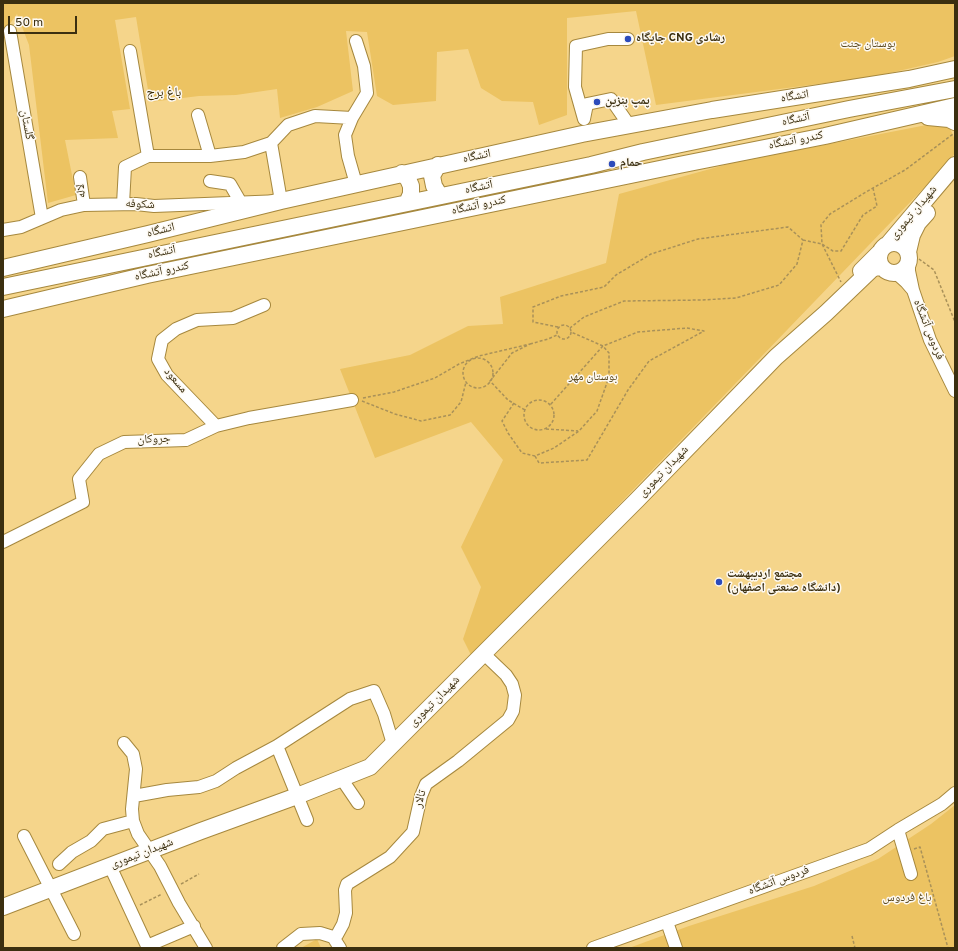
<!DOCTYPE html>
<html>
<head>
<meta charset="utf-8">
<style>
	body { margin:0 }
	#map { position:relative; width:958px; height:951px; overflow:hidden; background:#f5d58b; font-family:Overpass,sans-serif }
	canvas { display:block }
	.frame { position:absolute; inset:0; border:4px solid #3b2f10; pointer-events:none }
	.scale { position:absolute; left:8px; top:16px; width:69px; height:18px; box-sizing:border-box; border:2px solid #3b2f10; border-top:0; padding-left:5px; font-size:12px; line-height:14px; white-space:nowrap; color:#3b2f10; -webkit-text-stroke:3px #fdf9f2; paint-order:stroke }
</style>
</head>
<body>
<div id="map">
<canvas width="958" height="951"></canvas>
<div class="frame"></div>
<div class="scale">50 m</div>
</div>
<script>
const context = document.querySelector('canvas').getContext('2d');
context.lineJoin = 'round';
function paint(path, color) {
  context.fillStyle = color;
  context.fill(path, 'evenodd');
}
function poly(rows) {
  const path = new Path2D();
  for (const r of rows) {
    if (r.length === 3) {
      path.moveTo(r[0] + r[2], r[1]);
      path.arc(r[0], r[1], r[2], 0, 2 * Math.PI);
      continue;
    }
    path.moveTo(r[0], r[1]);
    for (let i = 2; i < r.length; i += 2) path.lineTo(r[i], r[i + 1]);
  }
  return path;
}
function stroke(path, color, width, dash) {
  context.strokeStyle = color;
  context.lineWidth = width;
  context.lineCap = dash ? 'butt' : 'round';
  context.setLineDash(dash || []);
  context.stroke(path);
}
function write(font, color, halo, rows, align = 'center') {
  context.font = font + ' Overpass,"Noto Naskh Arabic",sans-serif';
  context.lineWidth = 3;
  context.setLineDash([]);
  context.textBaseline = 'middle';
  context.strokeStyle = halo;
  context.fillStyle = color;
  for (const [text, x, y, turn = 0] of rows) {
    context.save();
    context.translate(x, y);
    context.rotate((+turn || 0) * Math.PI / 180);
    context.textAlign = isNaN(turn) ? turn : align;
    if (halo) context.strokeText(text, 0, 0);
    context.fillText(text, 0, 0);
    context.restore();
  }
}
const green = poly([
	[3,3,955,3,955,56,938,62,872,77,656,105,636,11,567,18,567,115,539,125,533,102,502,101,481,88,468,49,437,52,436,101,393,105,377,96,367,32,346,31,353,91,317,107,280,118,277,89,236,95,199,96,150,102,136,17,115,20,130,109,112,111,118,138,65,140,76,195,48,203,29,45,17,14,3,33],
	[947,121,955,140,955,153,946,165,472,657,463,639,481,587,461,547,503,460,471,422,375,458,340,369,410,355,468,326,503,324,500,297,606,263,619,194,732,163],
	[955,805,955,948,629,948,689,926,814,886,878,859,931,824],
	[317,939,321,948,301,948]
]);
const path = poly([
	[873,188,877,206,863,215,841,251,833,251,822,244,821,225,830,214,866,192,905,170,953,134],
	[803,240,822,244,841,282],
	[919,259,934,270,955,322],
	[564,332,7],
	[558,327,533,322,533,307,561,296,604,287,616,275,651,254,698,239,788,227,803,240,797,264,779,285,736,298,702,300,624,301,584,317,570,328],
	[530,344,548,339,557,335],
	[478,373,15],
	[363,398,394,392,435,378,459,364,479,356,530,344,512,353,490,381,508,400,525,410],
	[539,415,15],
	[362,401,395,414,421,421,450,415,461,402,466,382],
	[514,403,502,421,508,433,522,453,535,456,554,448,579,431,597,411,609,377,609,353,603,346,550,405],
	[546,429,578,431],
	[535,456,539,463,587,460,628,390,649,361,704,331,687,328,638,332,603,346,571,332],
	[914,849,920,847,948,948],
	[181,884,199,874],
	[140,905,162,894],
	[852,936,855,948]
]);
const minor = poly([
	[10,31,42,218],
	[130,51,148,156],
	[198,115,210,156],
	[584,119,575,87,576,46,608,39,628,39],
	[584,119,587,104,611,99,629,125],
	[80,177,84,205],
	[210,181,230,184,241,203],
	[356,184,348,156,345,135,352,118,367,93,364,66,356,41],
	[123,204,125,167,148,156,210,156,244,152,271,143],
	[3,230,21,227,61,210,84,205,136,204,154,206,281,201,271,143,288,125,315,116,352,118],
	[909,259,909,271,913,290,930,340,955,391],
	[896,273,906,282,912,289],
	[216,426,167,375,158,359,162,340,176,329,197,320,233,318,264,305],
	[3,542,83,502,79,479,99,454,124,442,186,440,216,426,249,418,352,400],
	[124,743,133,754,136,769,132,809,133,821,138,834,160,866,179,903,206,948],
	[277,746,307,820],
	[341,778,358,803],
	[134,796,167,790,199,787,216,781,236,768,277,746,350,699,374,691,384,714,393,744],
	[898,830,911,874],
	[24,836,74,934],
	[59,864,72,852,91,841,103,829,133,821],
	[110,866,148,948],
	[667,922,676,948],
	[333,937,337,935,343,924,346,913,345,890,347,884,390,857,413,832,421,796,426,784,458,761,508,720,513,711,515,695,512,684,506,675,483,653],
	[147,946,194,926],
	[283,948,301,934,320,933,333,937,340,948],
	[593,948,869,849,898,830,942,804,955,793]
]);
const major = poly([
	[928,117,949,119,955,122],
	[438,165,432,176,434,186,440,196],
	[402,173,408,179,411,186,411,194,407,203],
	[894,258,15],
	[889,243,955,165],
	[908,252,912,235,918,223,927,213],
	[3,268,148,234,281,201,582,134,712,110,909,79,955,69],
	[861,271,879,253],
	[3,287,591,165,643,152,849,109,955,89],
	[3,309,147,275,679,165,825,136,955,106],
	[3,907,201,831,297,796,370,767,637,500,776,357,826,313,872,269,877,267,882,268]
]);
const markers = [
	[628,39,4,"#2c4bbb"],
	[597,102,4,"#2c4bbb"],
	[612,164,4,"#2c4bbb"],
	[719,582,4,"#2c4bbb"]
];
const poiNames = [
	["جایگاه CNG رشادی",636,39],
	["پمپ بنزین",605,102],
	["حمام",620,164],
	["مجتمع اردیبهشت",727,575],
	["(دانشگاه صنعتی اصفهان)",727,589]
];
const parkNames = [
	["بوستان جنت",868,45],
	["بوستان مهر",593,378],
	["باغ فردوس",907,899]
];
const streetNames = [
	["اتشگاه",795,97,-9],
	["آتشگاه",796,120,-12],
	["گلستان",26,125,80],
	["کندرو آتشگاه",796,141,-11],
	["اتشگاه",477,157,-12],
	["آتشگاه",479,188,-12],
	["لاله",82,191,-96],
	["شکوفه",140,205,3],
	["کندرو آتشگاه",479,206,-12],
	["شهیدان تیموری",914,213,-50],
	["اتشگاه",161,231,-14],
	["آتشگاه",162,253,-12],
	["کندرو آتشگاه",162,272,-12],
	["فردوس آتشگاه",928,330,68],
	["مسعود",175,381,49],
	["جروکان",154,440,-2],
	["شهیدان تیموری",664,472,-46],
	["شهیدان تیموری",435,702,-45],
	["تالار",421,799,-75],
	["شهیدان تیموری",142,854,-21],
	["فردوس آتشگاه",779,881,-20]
];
const neighbourhoodNames = [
	["باغ برج",164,93]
];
paint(green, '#ecc362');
stroke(minor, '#a6883e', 14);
stroke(major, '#a6883e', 18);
stroke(path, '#a99159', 1.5, [3, 2]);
stroke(minor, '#fff', 12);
stroke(major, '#fff', 16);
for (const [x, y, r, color] of markers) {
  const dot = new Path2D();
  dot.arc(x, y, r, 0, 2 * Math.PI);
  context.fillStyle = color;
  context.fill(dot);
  stroke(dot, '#fdf9f2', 1.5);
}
write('bold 12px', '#3b2f10', '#fdf9f2', poiNames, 'left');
write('12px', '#5c4a1f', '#fdf9f2', parkNames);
write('12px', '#3b2f10', '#fdf9f2', streetNames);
write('13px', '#382900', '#fdf9f2', neighbourhoodNames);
</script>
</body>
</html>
